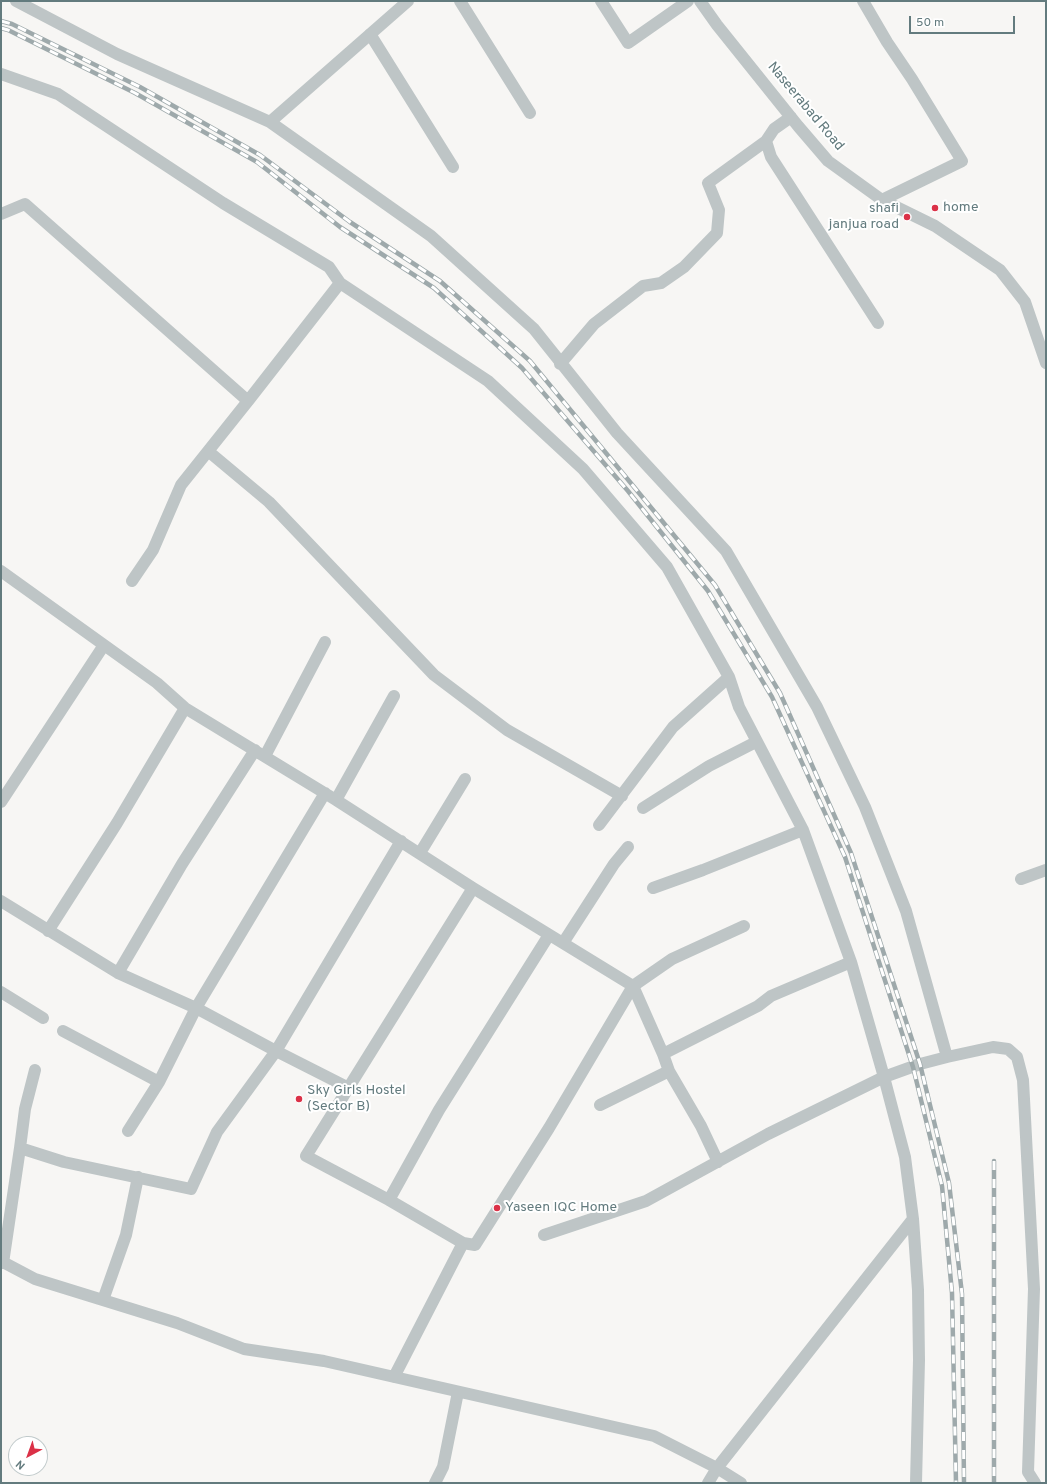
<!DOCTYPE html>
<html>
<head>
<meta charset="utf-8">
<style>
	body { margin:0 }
	#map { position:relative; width:1047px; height:1484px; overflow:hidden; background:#f7f6f4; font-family:Overpass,sans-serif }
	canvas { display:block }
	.frame { position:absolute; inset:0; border:2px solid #637b7e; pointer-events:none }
	.north { position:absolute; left:8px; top:1436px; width:40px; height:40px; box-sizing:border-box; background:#fff; border:1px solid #c1cacb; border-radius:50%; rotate:221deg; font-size:11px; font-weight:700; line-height:16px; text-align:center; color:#637b7e }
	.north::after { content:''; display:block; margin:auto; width:14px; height:18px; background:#db3147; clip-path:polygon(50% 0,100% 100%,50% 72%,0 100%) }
	.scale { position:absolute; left:909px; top:16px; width:106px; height:18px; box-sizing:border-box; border:2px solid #637b7e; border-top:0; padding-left:5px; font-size:12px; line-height:14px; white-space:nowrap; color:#637b7e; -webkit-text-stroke:3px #fff; paint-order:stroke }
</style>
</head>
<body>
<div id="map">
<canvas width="1047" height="1484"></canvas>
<div class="frame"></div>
<div class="north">N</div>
<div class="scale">50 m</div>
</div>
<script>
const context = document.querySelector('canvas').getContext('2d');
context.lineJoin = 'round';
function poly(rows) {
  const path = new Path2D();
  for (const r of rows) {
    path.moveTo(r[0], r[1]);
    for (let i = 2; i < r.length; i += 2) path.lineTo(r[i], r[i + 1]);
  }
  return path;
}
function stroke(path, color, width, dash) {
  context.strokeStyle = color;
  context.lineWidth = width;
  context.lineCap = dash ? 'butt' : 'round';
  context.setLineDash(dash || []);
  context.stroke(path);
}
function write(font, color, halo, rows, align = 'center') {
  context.font = font + ' Overpass,sans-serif';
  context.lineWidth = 4;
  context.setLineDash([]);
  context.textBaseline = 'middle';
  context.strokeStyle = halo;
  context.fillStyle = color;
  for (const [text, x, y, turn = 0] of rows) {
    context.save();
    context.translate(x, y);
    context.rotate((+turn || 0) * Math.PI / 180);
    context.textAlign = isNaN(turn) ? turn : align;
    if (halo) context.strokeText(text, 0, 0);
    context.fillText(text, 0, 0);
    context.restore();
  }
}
const street = poly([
	[16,1,117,54,270,122,431,236,534,329,617,433,726,551,817,707,865,807,906,911,947,1057],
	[460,1,530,113],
	[601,1,628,43,688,1],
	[700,1,717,25,798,126,828,161,882,200,935,226,1000,270,1025,302,1046,363],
	[863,1,887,42,912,79,962,161,882,200],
	[370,34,453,167],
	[1,74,58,94,223,203,329,267,340,283,488,381,583,469,667,567,729,677,739,707,803,830,851,962,884,1077,905,1157,913,1219,918,1290,919,1360,916,1483],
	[791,117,774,129,766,141,771,157,878,323],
	[270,122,408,1],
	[1,214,25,204,248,401,340,283],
	[560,364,594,324,643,286,661,283,684,267,717,233,719,210,708,183,766,141],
	[208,451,269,502,434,675,507,730,622,796],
	[1,571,157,683,185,708,336,800,473,888,633,986,663,1054,669,1071,701,1126,718,1162],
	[132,581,153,550,181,485,248,401],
	[265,756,325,642],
	[336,800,394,696],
	[1,802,104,645],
	[643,808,709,766,756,742],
	[599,825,673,727,729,677],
	[420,853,465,779],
	[1021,879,1046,870],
	[653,888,703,870,803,830],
	[1,901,118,973,196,1008,276,1051,349,1088],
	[48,931,117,823,185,708],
	[563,943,614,864,628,847],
	[118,973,182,864,255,750],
	[1,992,43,1018],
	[63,1031,159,1082],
	[663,1054,758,1006,771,996,851,962],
	[600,1105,669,1071],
	[128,1131,159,1082,196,1008,325,793],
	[20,1148,25,1109,35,1070],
	[389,1200,306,1156,473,888],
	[544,1235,646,1201,768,1134,884,1077,920,1064,947,1057,993,1047,1008,1049,1017,1057,1023,1080,1034,1289,1028,1472,1035,1483],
	[463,1243,389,1200,439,1110,549,935],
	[1,1261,35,1279,177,1323,244,1349,324,1361,654,1436,717,1468,741,1483],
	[3,1263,20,1148,64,1162,191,1189,217,1132,276,1051,401,841],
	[103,1300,126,1235,138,1177],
	[394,1377,463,1243,475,1245,549,1128,633,986,672,959,744,926],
	[435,1483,443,1467,458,1392],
	[708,1483,717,1468,913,1219]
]);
const rail = poly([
	[1,21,12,24,140,87,260,155,350,222,440,281,530,361,715,585,780,693,851,853,920,1064,949,1183,962,1294,964,1483],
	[1,28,8,30,135,93,257,162,340,227,434,288,522,368,628,491,708,591,772,697,845,857,913,1067,942,1186,952,1293,956,1483],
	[994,1161,994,1483]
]);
const markers = [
	[935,208,4,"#db3147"],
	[907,217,4,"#db3147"],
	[299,1099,4,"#db3147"],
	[497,1208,4,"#db3147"]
];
const streetNames = [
	["Naseerabad Road",805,107,50]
];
const poiNames = [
	["home",943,208],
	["shafi",899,209,"right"],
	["janjua road",899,225,"right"],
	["Sky Girls Hostel",307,1091],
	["(Sector B)",307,1107],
	["Yaseen IQC Home",505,1208]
];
stroke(street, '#bec5c6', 12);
stroke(rail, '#9ea9ab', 4.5);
stroke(rail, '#fff', 3, [9]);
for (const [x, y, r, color] of markers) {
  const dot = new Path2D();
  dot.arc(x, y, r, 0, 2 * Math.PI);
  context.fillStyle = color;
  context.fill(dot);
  stroke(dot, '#fff', 1.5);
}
write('14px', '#637b7e', '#fff', streetNames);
write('14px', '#637b7e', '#fff', poiNames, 'left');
</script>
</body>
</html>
